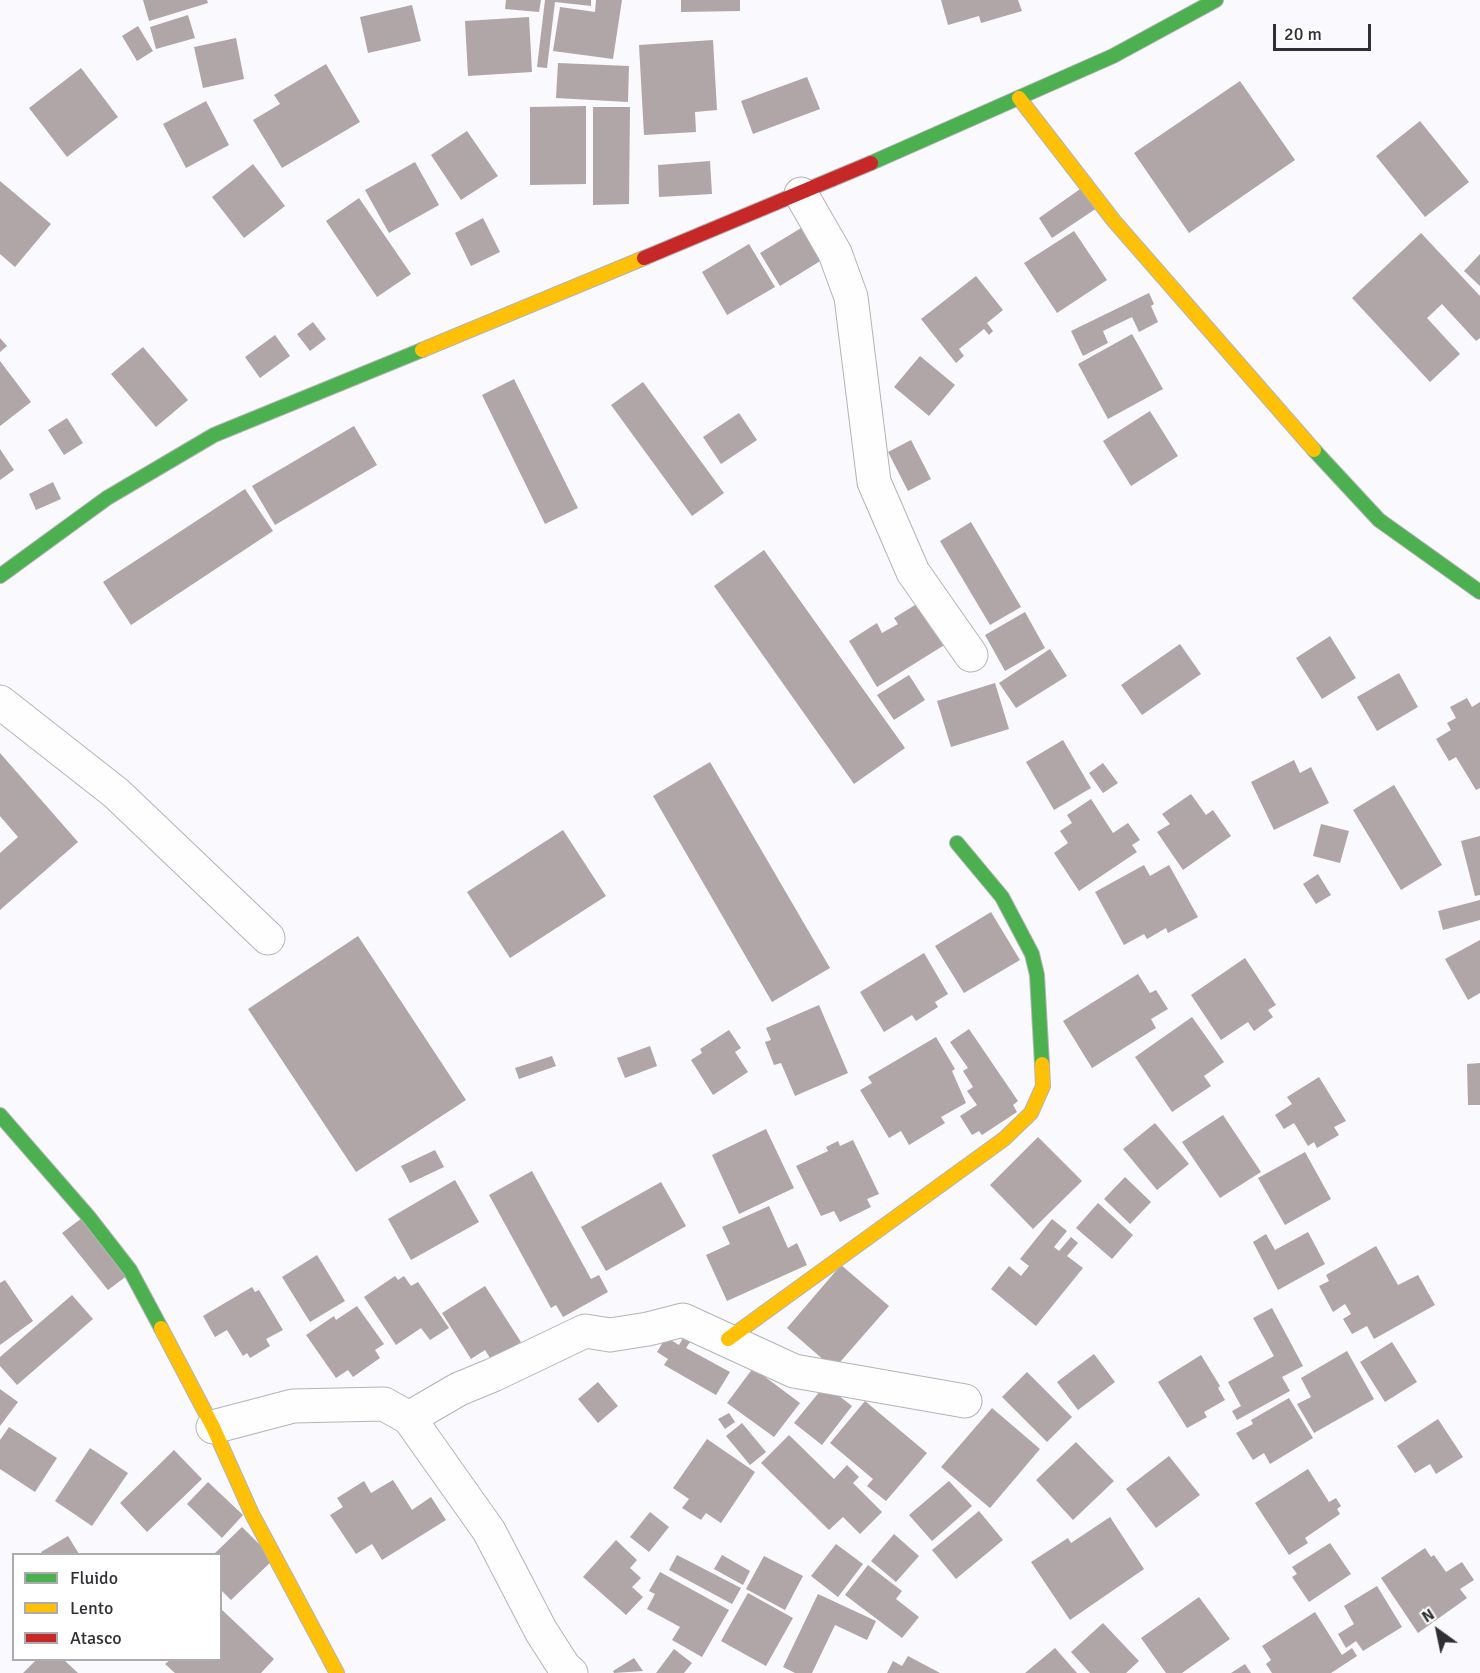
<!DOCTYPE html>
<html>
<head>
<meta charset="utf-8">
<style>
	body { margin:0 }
	#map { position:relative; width:1480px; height:1673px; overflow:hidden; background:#faf9fd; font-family:Signika,sans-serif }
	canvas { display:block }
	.legend { position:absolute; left:12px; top:1553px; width:210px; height:108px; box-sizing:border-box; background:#fff; border:2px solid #acacae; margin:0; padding:8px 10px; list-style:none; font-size:18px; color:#303034 }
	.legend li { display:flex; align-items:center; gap:12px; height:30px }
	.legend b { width:30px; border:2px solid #acacae }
	.north { position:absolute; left:1408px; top:1601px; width:60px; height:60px; -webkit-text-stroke:4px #fff; paint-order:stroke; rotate:327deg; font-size:16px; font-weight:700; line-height:24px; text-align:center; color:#303034 }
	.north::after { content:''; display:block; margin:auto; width:21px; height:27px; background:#303034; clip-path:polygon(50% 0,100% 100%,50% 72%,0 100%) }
	.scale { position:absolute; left:1273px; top:24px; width:98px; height:27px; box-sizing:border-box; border:3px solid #303034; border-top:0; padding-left:8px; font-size:18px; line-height:21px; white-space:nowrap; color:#303034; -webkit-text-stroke:4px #fff; paint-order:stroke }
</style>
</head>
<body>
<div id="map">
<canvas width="1480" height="1673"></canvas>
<ul class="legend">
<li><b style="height:8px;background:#4caf50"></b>Fluido</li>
<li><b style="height:8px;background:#ffc107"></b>Lento</li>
<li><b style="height:8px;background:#c62828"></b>Atasco</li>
</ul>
<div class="north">N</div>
<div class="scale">20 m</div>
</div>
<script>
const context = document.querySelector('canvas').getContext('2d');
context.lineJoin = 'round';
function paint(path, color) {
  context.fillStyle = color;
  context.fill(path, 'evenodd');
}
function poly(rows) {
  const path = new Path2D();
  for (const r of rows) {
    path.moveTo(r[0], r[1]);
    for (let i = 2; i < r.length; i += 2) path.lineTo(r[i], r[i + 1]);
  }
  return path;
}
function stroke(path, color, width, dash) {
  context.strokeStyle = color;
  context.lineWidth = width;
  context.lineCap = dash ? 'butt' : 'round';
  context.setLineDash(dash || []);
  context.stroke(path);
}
const building = poly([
	[143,0,207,0,208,3,149,21],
	[506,0,541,0,539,12,505,9],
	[545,0,591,0,591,6,555,2,547,68,537,67],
	[596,0,622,0,613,59,553,51,560,7,595,12],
	[681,0,740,0,740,11,681,12],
	[941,0,1018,0,1022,11,981,23,979,16,948,25],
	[412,5,421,41,368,53,360,17],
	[188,15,195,38,156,49,150,27],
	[529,17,532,72,468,76,465,21],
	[138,26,153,51,137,61,122,36],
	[236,38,244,79,203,88,194,47],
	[713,40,717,110,695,112,696,132,644,135,639,45],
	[558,63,629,66,628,102,556,98],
	[326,64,360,122,282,168,253,120,280,104,274,95],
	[81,68,118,117,67,157,29,108],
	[807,77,820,109,753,134,741,101],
	[1240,81,1295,160,1189,233,1134,153],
	[206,101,229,145,186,168,163,124],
	[586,106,586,184,530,185,530,107],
	[593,107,630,107,629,204,593,205],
	[1420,121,1469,182,1425,217,1376,156],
	[467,131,498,176,461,200,431,155],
	[710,161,712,194,659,197,658,165],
	[415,162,439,205,389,233,365,190],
	[253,164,285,206,244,238,212,197],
	[0,181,51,224,15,267,0,254],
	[1083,187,1097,208,1052,238,1039,218],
	[359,198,411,274,377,297,326,221],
	[483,218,500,252,471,266,455,233],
	[806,225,825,258,780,286,760,253],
	[1074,231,1107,280,1057,313,1024,263],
	[1421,233,1480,296,1480,338,1476,341,1442,304,1427,318,1460,354,1430,382,1352,298],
	[749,244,775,287,727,315,702,272],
	[1480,254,1480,286,1464,271],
	[976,276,1003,310,987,323,993,331,989,335,984,329,959,349,964,356,956,363,921,319],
	[1149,293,1154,304,1151,306,1158,322,1139,332,1132,317,1103,331,1108,343,1083,356,1071,331],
	[313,322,326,339,310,351,297,334],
	[1132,334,1163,389,1108,419,1078,364],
	[275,335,290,356,260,378,245,357],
	[0,338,7,346,0,352],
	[143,347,188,400,156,427,111,374],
	[920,356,955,385,929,416,894,387],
	[0,361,31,402,0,426],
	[514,379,578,508,545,524,482,395],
	[643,382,724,493,692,516,611,405],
	[1150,411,1178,456,1131,486,1103,441],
	[739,413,757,440,721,464,703,437],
	[67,418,83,443,64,455,48,430],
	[354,426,377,465,275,525,252,486],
	[911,440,931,479,908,491,888,452],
	[0,449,14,470,0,480],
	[53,482,61,499,36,510,29,494],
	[245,489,273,531,131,625,103,582],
	[971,522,1021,607,990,625,940,541],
	[764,550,905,748,854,784,714,586],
	[920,602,946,644,877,687,849,641,877,623,882,633,898,624,894,618],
	[1025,612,1045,648,1005,671,985,635],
	[1330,636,1356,678,1322,699,1296,658],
	[1180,644,1201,674,1142,715,1121,685],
	[1050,649,1067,676,1016,708,999,683],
	[1399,673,1418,707,1377,731,1357,697],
	[909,675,925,700,894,720,877,695],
	[995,683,1009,729,951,747,937,701],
	[1467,698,1472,707,1480,702,1480,788,1476,790,1456,757,1449,761,1436,739,1451,730,1447,723,1456,718,1450,707],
	[1063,740,1091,788,1054,810,1026,762],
	[0,753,78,842,0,910,0,853,18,837,0,816],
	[1294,760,1300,773,1311,767,1329,803,1274,830,1251,782],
	[710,762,830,968,772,1002,653,796],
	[1103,763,1118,783,1103,793,1089,773],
	[1394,785,1442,865,1401,890,1353,810],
	[1191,794,1206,815,1213,810,1231,836,1183,870,1157,832,1170,824,1162,814],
	[1091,799,1113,833,1128,823,1140,840,1132,845,1137,852,1079,891,1054,853,1068,843,1060,831,1072,823,1067,815],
	[1321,824,1349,831,1340,863,1313,856],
	[563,830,606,896,510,958,467,892],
	[1480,836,1480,895,1475,896,1461,841],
	[1144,865,1150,876,1169,865,1198,917,1168,933,1166,928,1147,939,1144,934,1124,945,1095,892],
	[1318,874,1331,895,1316,904,1303,884],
	[1480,900,1480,920,1443,930,1438,911],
	[991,912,1020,960,964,993,935,946],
	[358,936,466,1100,356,1172,248,1009],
	[1480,940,1480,993,1468,1000,1445,959],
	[924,953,948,994,935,1002,938,1007,916,1021,912,1015,884,1032,860,992],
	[1245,958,1276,1005,1268,1010,1273,1017,1254,1031,1248,1022,1221,1040,1191,995],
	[1138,974,1150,993,1156,990,1168,1009,1151,1019,1156,1028,1092,1068,1063,1021],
	[819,1005,848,1073,795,1096,781,1063,774,1065,765,1042,771,1040,766,1028],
	[1192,1017,1224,1062,1204,1076,1211,1086,1172,1112,1135,1057],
	[969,1029,1018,1101,1013,1105,1017,1112,982,1135,979,1131,972,1135,960,1116,977,1105,967,1091,973,1087,963,1071,968,1068,950,1042],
	[729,1030,741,1048,735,1052,748,1072,713,1095,691,1060,702,1053,700,1049],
	[936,1037,955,1069,952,1071,966,1103,941,1117,945,1123,909,1145,901,1131,889,1138,860,1090,872,1083,868,1077],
	[650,1046,657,1066,625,1078,617,1058],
	[552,1056,556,1066,519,1079,515,1068],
	[1480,1063,1480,1105,1468,1105,1467,1064],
	[1319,1077,1346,1121,1334,1127,1339,1135,1317,1148,1314,1142,1308,1146,1294,1123,1284,1129,1275,1115,1292,1104,1287,1097],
	[1223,1115,1261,1172,1220,1198,1182,1142],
	[1155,1123,1189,1164,1157,1190,1123,1149],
	[766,1129,794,1188,739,1214,712,1155],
	[1038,1137,1082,1181,1033,1229,990,1185],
	[853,1140,879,1194,867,1199,871,1207,840,1222,834,1211,821,1216,796,1166,828,1151,826,1147,838,1141,840,1146],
	[435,1150,444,1167,410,1183,401,1166],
	[1305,1152,1331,1199,1285,1225,1258,1178],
	[532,1171,591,1279,599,1275,608,1292,563,1317,556,1305,551,1308,489,1195],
	[1125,1177,1151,1202,1130,1224,1104,1199],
	[455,1180,479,1222,411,1260,388,1219],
	[661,1182,686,1226,606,1271,581,1227],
	[1098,1203,1133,1235,1112,1259,1076,1228],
	[769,1206,788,1248,797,1243,807,1265,727,1301,706,1255,730,1244,722,1227],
	[82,1218,128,1275,108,1290,62,1233],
	[1052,1219,1067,1231,1054,1247,1059,1251,1071,1237,1078,1243,1067,1256,1083,1268,1036,1326,991,1289,1009,1266,1021,1276,1029,1266,1020,1259],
	[1308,1232,1325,1264,1278,1290,1253,1242,1266,1234,1275,1250],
	[1376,1246,1398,1285,1418,1275,1435,1305,1374,1339,1367,1326,1352,1334,1343,1319,1351,1314,1345,1304,1333,1312,1319,1286,1329,1281,1326,1275],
	[317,1255,345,1301,310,1322,282,1277],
	[841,1265,889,1306,834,1369,787,1328],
	[395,1276,398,1280,404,1276,411,1286,418,1282,449,1328,430,1340,421,1328,396,1345,364,1297],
	[5,1280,33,1321,0,1345,0,1283],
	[485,1286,521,1342,492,1361,485,1350,471,1359,442,1313],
	[252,1287,255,1292,259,1290,283,1330,266,1339,270,1346,250,1358,247,1353,243,1356,227,1330,215,1337,203,1316],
	[72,1295,93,1319,17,1385,0,1366,0,1357],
	[357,1306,384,1344,375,1350,380,1358,353,1377,348,1370,336,1378,306,1335,334,1316,336,1320],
	[1272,1308,1303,1366,1282,1377,1290,1391,1237,1420,1232,1411,1241,1406,1228,1382,1274,1356,1253,1318],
	[666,1337,679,1345,683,1338,690,1342,686,1348,730,1372,716,1395,664,1365,668,1359,657,1352],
	[1392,1342,1417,1382,1385,1402,1360,1362],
	[1347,1351,1374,1399,1314,1433,1297,1404,1311,1397,1301,1378],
	[1094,1354,1115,1382,1078,1410,1057,1382],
	[1201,1355,1220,1386,1218,1388,1225,1400,1204,1412,1207,1417,1187,1428,1158,1382],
	[753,1368,800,1403,774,1437,727,1403],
	[1027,1372,1072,1417,1047,1442,1002,1397],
	[598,1382,618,1406,598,1423,578,1399],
	[825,1385,852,1406,822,1445,794,1423],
	[0,1389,18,1402,0,1426],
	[1289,1398,1313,1438,1270,1464,1264,1453,1253,1460,1236,1433,1253,1424,1251,1420],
	[865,1401,927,1453,886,1501,867,1486,873,1479,830,1443],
	[992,1408,1040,1449,990,1508,941,1467],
	[729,1413,735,1422,725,1429,718,1419],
	[1438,1419,1463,1457,1436,1474,1430,1464,1415,1473,1397,1446],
	[742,1423,766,1452,750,1465,726,1436],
	[9,1427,57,1458,35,1492,0,1469,0,1440],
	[789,1435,834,1479,847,1465,859,1477,853,1483,882,1512,860,1534,843,1517,829,1530,761,1463],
	[707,1439,755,1472,721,1523,706,1513,701,1520,682,1508,689,1499,673,1488],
	[1076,1442,1114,1481,1073,1520,1036,1480],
	[90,1448,128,1473,92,1526,55,1501],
	[174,1450,202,1479,147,1532,120,1503],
	[1169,1456,1200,1495,1156,1528,1126,1489],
	[1308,1469,1329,1502,1336,1498,1341,1506,1337,1509,1340,1514,1305,1538,1308,1543,1289,1555,1255,1503],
	[393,1480,412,1510,431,1497,446,1520,382,1560,372,1544,356,1554,330,1515,343,1507,337,1498,364,1481,371,1493],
	[949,1481,972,1506,932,1541,909,1515],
	[208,1482,243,1515,222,1538,187,1504],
	[979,1511,1003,1540,956,1579,932,1550],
	[650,1512,669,1527,649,1552,630,1537],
	[1110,1517,1144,1569,1070,1620,1031,1562,1068,1538,1071,1543],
	[242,1527,274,1559,231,1600,220,1589,220,1554,214,1554],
	[894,1534,919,1556,896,1582,871,1561],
	[68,1536,79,1554,42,1554,41,1552],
	[616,1540,637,1560,630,1568,641,1578,632,1587,643,1597,626,1615,583,1577],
	[1330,1543,1351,1574,1309,1602,1292,1577,1297,1574,1292,1567],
	[836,1544,863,1564,838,1597,811,1576],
	[1425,1548,1431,1557,1434,1555,1446,1572,1462,1562,1474,1580,1460,1589,1467,1598,1418,1633,1381,1578],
	[677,1555,741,1588,732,1604,669,1570],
	[722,1555,750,1571,743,1585,714,1569],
	[764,1556,803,1576,785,1610,746,1589],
	[868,1565,902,1591,896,1599,919,1617,902,1638,845,1595],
	[660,1572,729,1610,702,1657,672,1640,680,1627,647,1609,655,1594,649,1591],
	[1377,1586,1402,1627,1363,1651,1356,1641,1346,1648,1338,1634,1354,1624,1344,1606],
	[748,1593,793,1618,766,1666,721,1641],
	[818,1594,876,1621,867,1640,835,1625,812,1673,795,1673,783,1667],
	[1199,1597,1230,1639,1182,1673,1166,1673,1141,1638],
	[220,1608,274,1659,261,1673,175,1673,165,1664,170,1660,220,1660],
	[1315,1612,1342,1655,1352,1648,1357,1656,1331,1673,1272,1673,1266,1664,1271,1660,1262,1646],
	[1103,1623,1139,1661,1126,1673,1090,1673,1071,1652],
	[1055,1648,1077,1673,1025,1673],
	[674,1649,692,1663,684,1673,656,1673],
	[908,1656,940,1673,887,1673,893,1661,902,1666],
	[634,1658,643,1671,614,1673,613,1671],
	[36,1660,64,1660,78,1673,23,1673],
	[1245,1664,1251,1673,1231,1673]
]);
const street = poly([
	[801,194,835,253,851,297,874,482,913,572,971,655],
	[0,702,116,793,268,938],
	[409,1418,459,1389,493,1375,585,1331,610,1335,648,1329,683,1320,794,1371,965,1401],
	[213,1427,293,1406,384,1404,409,1418,489,1531,541,1631,564,1667,571,1673]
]);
const fast = poly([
	[871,163,1113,56,1216,0],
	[1314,450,1379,520,1480,592],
	[0,576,107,498,214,435,422,350],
	[957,843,1002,897,1032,954,1037,975,1042,1064],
	[0,1115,88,1216,130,1270,161,1328]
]);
const slow = poly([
	[1019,98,1114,221,1314,450],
	[422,350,644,258],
	[161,1328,213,1427,252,1514,337,1673],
	[728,1339,1004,1139,1031,1113,1043,1086,1042,1064]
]);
const jam = poly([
	[644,258,871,163]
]);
paint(building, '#b0a5a7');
stroke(street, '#b4b4b7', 35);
stroke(fast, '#b4b4b7', 16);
stroke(slow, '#b4b4b7', 16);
stroke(jam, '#b4b4b7', 16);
stroke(street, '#fefeff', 33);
stroke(fast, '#4caf50', 14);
stroke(slow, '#ffc107', 14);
stroke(jam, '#c62828', 14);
</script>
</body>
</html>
